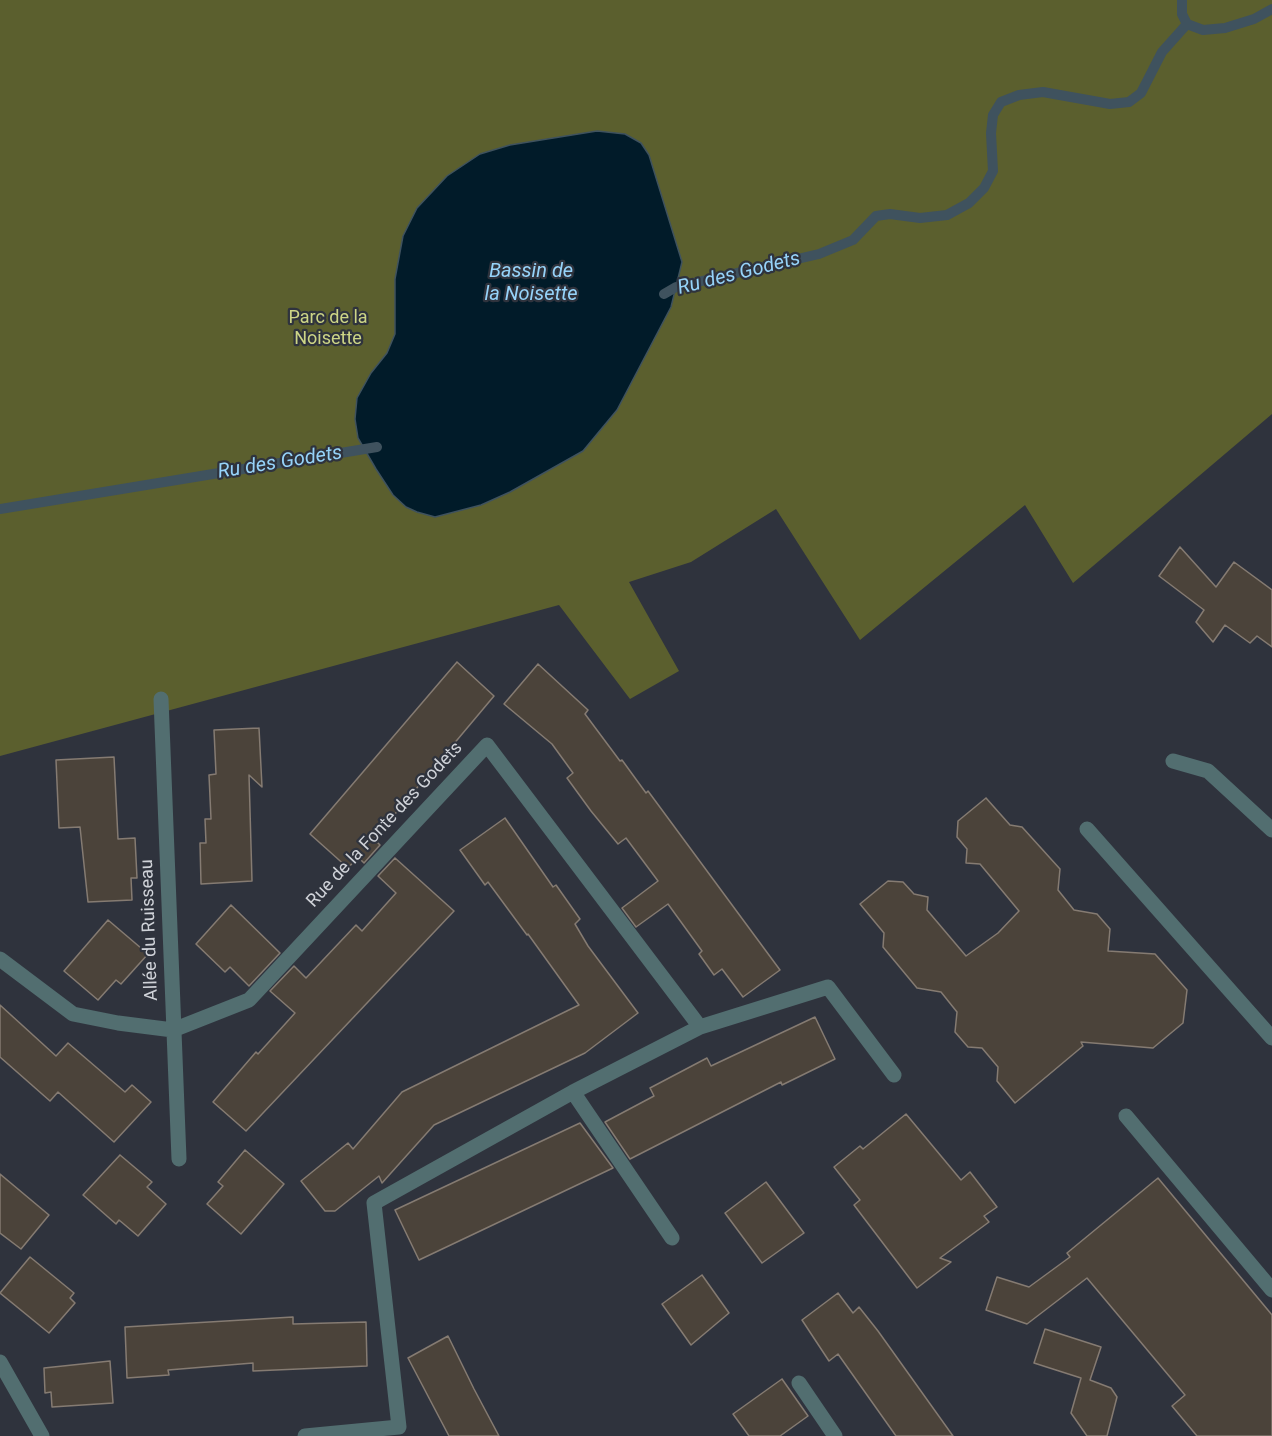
<!DOCTYPE html>
<html>
<head>
<meta charset="utf-8">
<style>
	body { margin:0 }
	canvas { display:block; background:#2f333d }
</style>
</head>
<body>
<canvas width="1272" height="1436"></canvas>
<script>
const context = document.querySelector('canvas').getContext('2d');
context.lineJoin = 'round';
function paint(path, color) {
  context.fillStyle = color;
  context.fill(path, 'evenodd');
}
function poly(rows) {
  const path = new Path2D();
  for (const r of rows) {
    path.moveTo(r[0], r[1]);
    for (let i = 2; i < r.length; i += 2) path.lineTo(r[i], r[i + 1]);
  }
  return path;
}
function stroke(path, color, width, dash) {
  context.strokeStyle = color;
  context.lineWidth = width;
  context.lineCap = dash ? 'butt' : 'round';
  context.setLineDash(dash || []);
  context.stroke(path);
}
function write(font, color, halo, rows, align = 'center') {
  context.font = font + ' Roboto,sans-serif';
  context.lineWidth = 4.5;
  context.setLineDash([]);
  context.textBaseline = 'middle';
  context.strokeStyle = halo;
  context.fillStyle = color;
  for (const [text, x, y, turn = 0] of rows) {
    context.save();
    context.translate(x, y);
    context.rotate((+turn || 0) * Math.PI / 180);
    context.textAlign = isNaN(turn) ? turn : align;
    if (halo) context.strokeText(text, 0, 0);
    context.fillText(text, 0, 0);
    context.restore();
  }
}
const green = poly([
	[0,0,1272,0,1272,414,1073,583,1025,505,860,640,776,509,691,562,629,582,679,671,630,699,559,605,0,756]
]);
const water = poly([
	[597,131,625,134,641,143,649,155,682,262,671,307,617,410,583,451,510,492,481,505,435,517,417,512,406,507,393,495,376,469,358,438,355,419,357,398,371,373,387,353,395,334,395,279,403,236,417,208,447,176,480,154,510,145,597,131]
]);
const stream = poly([
	[1182,0,1182,14,1187,24],
	[664,294,676,287,819,254,853,240,876,216,890,214,920,218,947,215,969,203,984,188,993,171,991,133,993,115,1001,102,1019,95,1043,92,1110,104,1129,102,1141,93,1162,52,1187,24,1203,30,1225,28,1254,19,1272,9],
	[0,509,377,447]
]);
const building = poly([
	[1180,547,1216,587,1234,562,1272,590,1272,647,1257,636,1250,643,1225,625,1213,642,1196,622,1204,610,1159,576,1180,547],
	[457,662,494,696,374,839,380,845,364,863,358,857,348,868,310,834,457,662],
	[538,664,588,710,585,714,620,761,622,760,646,793,648,791,780,970,743,997,722,969,714,975,699,954,702,951,668,904,636,927,622,908,658,881,626,838,618,844,591,811,567,778,573,773,552,744,504,704,538,664],
	[259,728,262,787,249,775,252,881,201,884,200,843,206,843,205,819,211,819,209,775,216,774,214,730,259,728],
	[114,757,118,839,135,838,137,878,131,878,132,900,88,902,80,827,59,828,56,760,114,757],
	[986,798,1010,825,1022,827,1060,869,1058,890,1074,910,1097,914,1110,929,1108,951,1155,954,1187,990,1183,1023,1153,1048,1081,1042,1083,1046,1015,1103,997,1081,998,1067,982,1048,968,1047,955,1032,957,1012,941,992,917,988,883,947,884,933,860,904,888,881,903,882,914,894,928,897,927,910,966,956,998,933,1019,911,980,864,966,863,967,849,957,837,958,821,986,798],
	[505,818,553,887,556,885,580,919,575,924,588,946,638,1013,585,1053,434,1125,382,1183,379,1176,335,1211,325,1211,301,1181,348,1143,353,1149,402,1092,579,1005,528,934,527,935,488,882,485,885,460,850,505,818],
	[395,858,454,911,246,1131,213,1102,256,1052,258,1054,295,1013,270,991,294,966,306,978,356,925,362,931,396,893,378,876,395,858],
	[231,905,280,953,249,986,230,967,225,972,196,944,231,905],
	[108,920,148,954,121,984,116,980,98,1000,64,971,108,920],
	[0,1005,56,1056,68,1043,125,1092,132,1085,151,1102,114,1142,58,1092,50,1101,0,1057,0,1005],
	[815,1017,835,1059,782,1085,781,1082,630,1159,605,1122,654,1096,650,1088,707,1058,711,1066,815,1017],
	[906,1114,961,1180,970,1172,997,1207,984,1216,989,1222,940,1258,951,1262,917,1288,854,1205,860,1200,834,1167,860,1146,863,1149,906,1114],
	[580,1123,613,1168,419,1260,395,1210,580,1123],
	[245,1150,284,1184,241,1234,207,1204,223,1186,218,1182,245,1150],
	[120,1155,152,1182,147,1187,166,1204,138,1236,119,1220,116,1224,83,1195,120,1155],
	[0,1174,49,1215,21,1249,0,1233,0,1174],
	[1158,1178,1272,1315,1272,1436,1197,1436,1172,1406,1185,1395,1087,1278,1027,1324,986,1310,997,1277,1029,1287,1070,1257,1067,1253,1158,1178],
	[766,1182,804,1233,762,1263,725,1213,766,1182],
	[30,1257,74,1293,70,1298,75,1303,49,1333,0,1293,30,1257],
	[702,1275,729,1313,691,1345,662,1304,702,1275],
	[838,1293,853,1313,859,1307,878,1331,953,1436,896,1436,838,1354,829,1361,802,1320,838,1293],
	[293,1317,293,1324,366,1322,367,1366,253,1371,253,1363,168,1370,169,1375,127,1378,125,1327,293,1317],
	[1045,1329,1101,1347,1090,1380,1111,1388,1117,1397,1107,1436,1087,1436,1071,1413,1081,1378,1034,1363,1045,1329],
	[448,1336,474,1389,499,1436,449,1436,408,1358,448,1336],
	[110,1361,113,1403,52,1407,51,1392,45,1393,44,1368,110,1361],
	[782,1379,808,1416,780,1436,749,1436,733,1414,782,1379]
]);
const minor = poly([
	[161,699,179,1159],
	[1173,761,1208,771,1272,830],
	[1087,829,1272,1038],
	[0,959,73,1014,118,1023,173,1030,249,1000,487,745,700,1027,573,1092,374,1203,399,1427,305,1436],
	[700,1027,828,987,894,1075],
	[573,1092,672,1238],
	[1126,1116,1272,1290],
	[0,1362,42,1436],
	[799,1383,835,1436]
]);
const parkNames = [
	["Parc de la",328,318],
	["Noisette",328,339]
];
const streetNames = [
	["Rue de la Fonte des Godets",385,825,-47],
	["Allée du Ruisseau",150,930,-92]
];
const waterNames = [
	["Bassin de",531,272],
	["la Noisette",531,295],
	["Ru des Godets",739,274,-14],
	["Ru des Godets",280,463,-9]
];
paint(green, '#5b5f2e');
paint(water, '#011b29');
stroke(water, '#3f525e', 1.5);
stroke(stream, '#3f525e', 10);
paint(building, '#4b433a');
stroke(building, '#857b72', 1.5);
stroke(minor, '#526e70', 15);
write('18px', '#cdd586', '#2f333d', parkNames);
write('18px', '#cfd2d8', '#2f333d', streetNames);
write('italic 20px', '#96d3f9', '#2f333d', waterNames);
</script>
</body>
</html>
